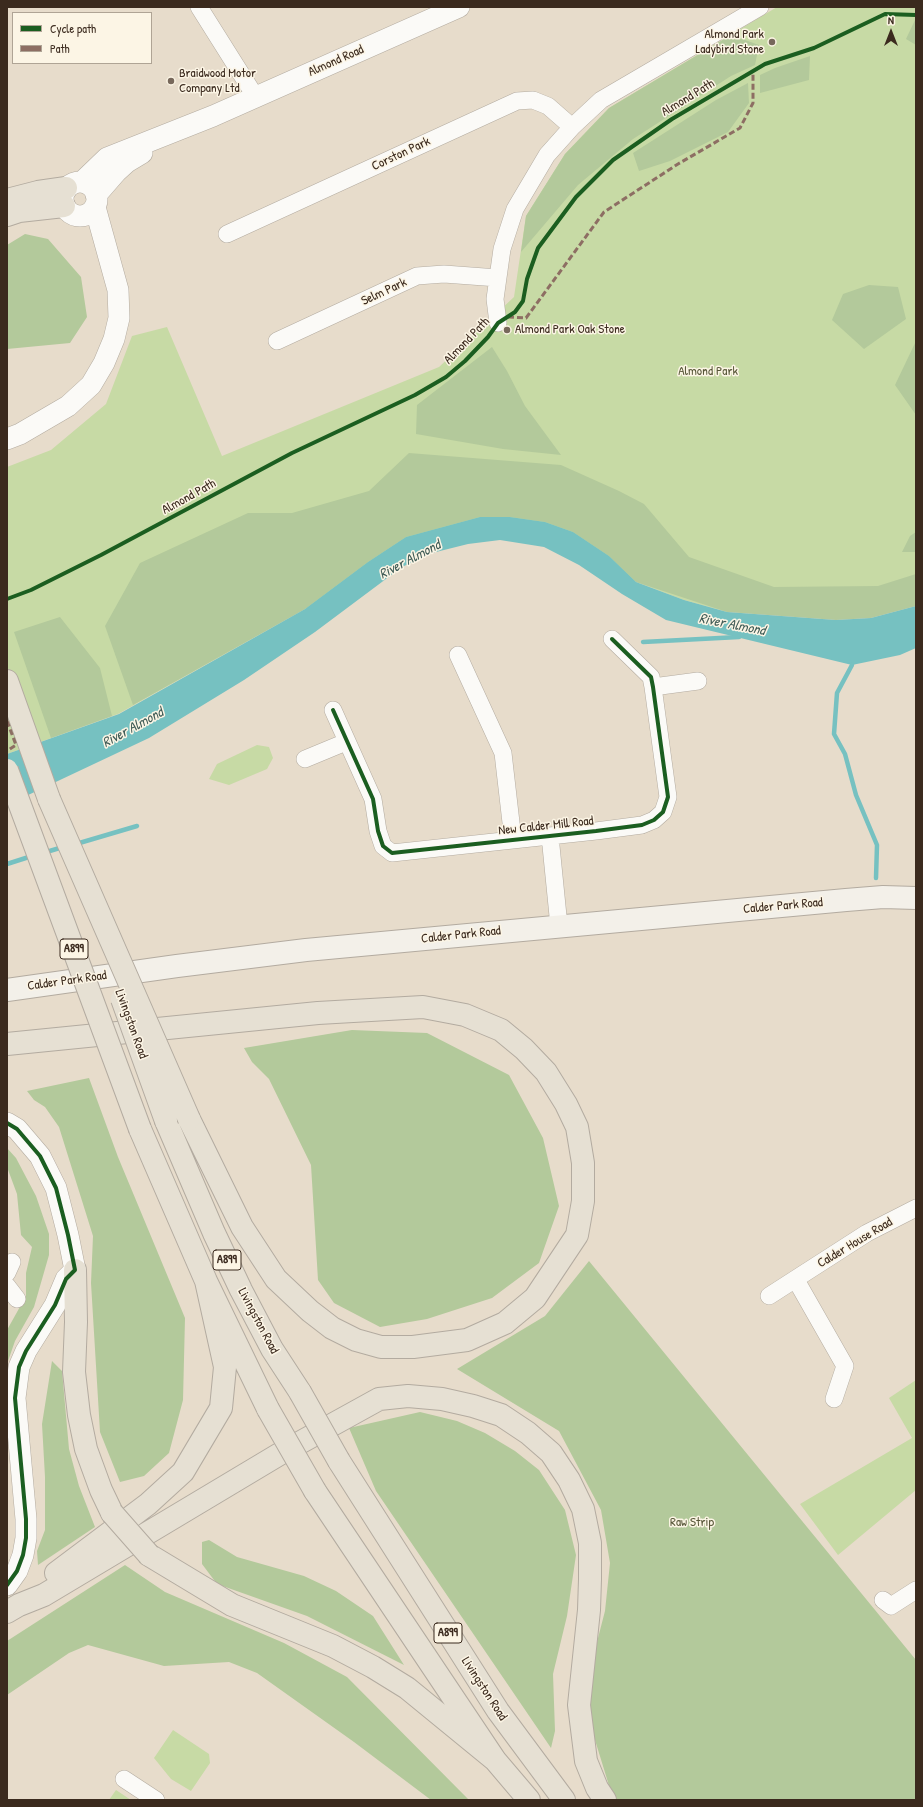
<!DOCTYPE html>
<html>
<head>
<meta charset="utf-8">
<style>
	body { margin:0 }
	#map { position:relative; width:923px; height:1807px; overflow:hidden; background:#e7dccb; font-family:"Patrick Hand",sans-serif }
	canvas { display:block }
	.frame { position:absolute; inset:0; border:8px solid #3b2a1e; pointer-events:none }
	.legend { position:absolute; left:12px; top:12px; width:140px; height:52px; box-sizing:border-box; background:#fcf5e5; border:1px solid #afa495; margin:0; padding:5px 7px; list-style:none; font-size:12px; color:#3b2a1e }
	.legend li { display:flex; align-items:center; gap:8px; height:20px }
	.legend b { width:20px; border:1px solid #afa495 }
	.north { position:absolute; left:871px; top:12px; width:40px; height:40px; -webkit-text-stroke:3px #fcf5e5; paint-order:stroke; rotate:0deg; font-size:11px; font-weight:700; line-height:16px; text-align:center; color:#3b2a1e }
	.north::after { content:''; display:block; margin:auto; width:14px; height:18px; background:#3b2a1e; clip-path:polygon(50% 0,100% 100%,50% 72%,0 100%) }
</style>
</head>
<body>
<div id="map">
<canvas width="923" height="1807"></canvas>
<div class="frame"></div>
<ul class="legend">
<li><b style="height:5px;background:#1b5e20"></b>Cycle path</li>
<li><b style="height:5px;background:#8d6e63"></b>Path</li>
</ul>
<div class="north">N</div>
</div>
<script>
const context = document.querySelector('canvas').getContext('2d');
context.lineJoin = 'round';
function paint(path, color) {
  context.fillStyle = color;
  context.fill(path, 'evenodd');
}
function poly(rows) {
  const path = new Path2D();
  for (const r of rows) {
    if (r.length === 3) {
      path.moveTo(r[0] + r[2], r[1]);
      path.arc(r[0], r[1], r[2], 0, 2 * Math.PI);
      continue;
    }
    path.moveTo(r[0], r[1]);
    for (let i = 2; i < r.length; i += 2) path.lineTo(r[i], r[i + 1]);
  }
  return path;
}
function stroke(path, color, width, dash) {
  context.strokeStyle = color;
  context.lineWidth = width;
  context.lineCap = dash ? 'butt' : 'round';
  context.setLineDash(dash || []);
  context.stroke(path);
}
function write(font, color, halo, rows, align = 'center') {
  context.font = font + ' "Patrick Hand",sans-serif';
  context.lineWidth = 3;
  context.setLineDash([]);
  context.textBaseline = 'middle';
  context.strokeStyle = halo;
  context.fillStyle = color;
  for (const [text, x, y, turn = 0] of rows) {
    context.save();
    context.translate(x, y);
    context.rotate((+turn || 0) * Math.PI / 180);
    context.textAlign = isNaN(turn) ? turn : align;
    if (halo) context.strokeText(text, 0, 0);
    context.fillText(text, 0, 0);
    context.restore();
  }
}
const green = poly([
	[777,7,916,7,916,606,727,612,684,600,636,582,510,517,305,609,118,714,7,754,7,467,51,450,106,404,132,336,167,327,222,456,439,367,514,297,526,216,565,154,609,108],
	[257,745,269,747,273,758,267,769,229,785,209,779,217,764],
	[916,1380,916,1490,838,1555,800,1504,912,1438,889,1398],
	[173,1730,209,1754,210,1763,191,1791,171,1779,154,1758],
	[116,1790,131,1800,109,1800]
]);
const forest = poly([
	[915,20,916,20,916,45,906,39],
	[731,35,759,45,755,65,731,76,633,139,578,185,521,252,526,216,565,154,609,108],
	[810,56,809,80,760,93,760,75,775,68],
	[748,83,749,103,728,132,670,161,639,171,633,153,716,100],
	[25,234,48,239,81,277,87,317,70,343,7,349,7,245],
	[869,285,898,287,906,319,864,349,832,320,843,294],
	[916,341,916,415,895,385],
	[492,347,507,371,525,406,561,455,503,449,416,434,417,405],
	[409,453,561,465,619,491,644,504,689,557,774,587,878,586,916,574,916,606,871,618,836,620,727,612,636,582,609,556,573,532,545,522,510,517,480,517,406,537,368,562,305,609,133,705,105,626,140,563,248,513,292,513,369,491],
	[916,532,916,552,902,552,910,536],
	[60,617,100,668,112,716,51,738,14,632],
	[352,1030,427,1033,509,1075,543,1138,559,1206,539,1263,492,1298,427,1319,380,1327,334,1303,318,1280,311,1165,269,1079,252,1062,244,1048],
	[89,1078,118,1157,185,1318,183,1400,169,1453,144,1476,120,1482,100,1432,91,1283,93,1236,59,1127,45,1107,34,1100,27,1091],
	[7,1148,16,1158,36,1196,49,1234,49,1255,34,1307,15,1341,7,1364,7,1330,26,1296,26,1273,32,1247,21,1235,17,1194,7,1167],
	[589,1261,916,1660,916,1800,616,1800,611,1792,591,1727,591,1665,605,1611,610,1563,601,1510,559,1431,457,1369,545,1316],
	[52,1361,62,1371,69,1449,79,1486,95,1527,38,1565,37,1551,45,1530,45,1477,42,1424],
	[420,1412,457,1421,485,1433,515,1451,539,1470,565,1510,576,1555,567,1616,553,1674,555,1731,551,1748,376,1491,349,1428],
	[209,1540,237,1557,304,1576,336,1591,373,1616,404,1665,307,1616,217,1584,202,1564,202,1542],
	[125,1565,165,1592,284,1643,347,1677,469,1800,431,1800,354,1742,257,1673,229,1662,164,1666,88,1645,69,1653,7,1695,7,1641]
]);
const water = poly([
	[480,517,510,517,545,522,573,532,609,556,636,582,684,600,727,612,836,620,871,618,916,606,916,648,900,655,852,665,666,620,622,594,579,565,544,547,500,540,468,544,432,553,402,567,315,632,244,680,149,738,7,805,7,754,119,714,305,609,368,562,406,537]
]);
const stream = poly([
	[643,642,739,637],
	[852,665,837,693,834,734,845,754,856,795,877,845,876,878],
	[76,844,137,826],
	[43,853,63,847],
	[7,864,32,856]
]);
const minor = poly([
	[199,7,255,96],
	[227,234,517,101,533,100,548,106,572,127],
	[498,323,495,299,502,249,515,209,547,155,572,127,601,100,760,7],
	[277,341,417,276,444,274,498,278],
	[458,655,503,753,513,840],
	[653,687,698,681],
	[333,710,373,799,378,831,383,846,392,853,596,831,642,825,654,820,663,812,668,797,653,687,651,677,612,639],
	[305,759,346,742],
	[550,836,559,926],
	[7,1273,12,1262],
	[796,1280,845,1366,834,1399],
	[7,1286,17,1299],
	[769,1296,867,1233,916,1208],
	[883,1600,891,1606,916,1590],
	[124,1779,156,1800]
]);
const tertiary = poly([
	[82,182,107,158,213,116,459,7],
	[80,199,17],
	[96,195,116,172,127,162,142,153],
	[7,439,20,434,68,406,91,385,104,363,114,339,119,318,118,290,95,207],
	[7,1123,17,1129,40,1156,56,1188,68,1235,75,1270,66,1279,55,1305,26,1351,19,1367,15,1398,26,1519,26,1538,23,1555,17,1571,7,1585]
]);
const secondary = poly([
	[7,990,177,966,306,950,846,900,883,897,916,898]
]);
const primary = poly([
	[7,200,38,192,66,188],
	[7,215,19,211,64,206],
	[7,681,49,799],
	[7,1044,318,1013,423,1007,465,1015,501,1030,524,1049,546,1072,566,1104,577,1127,583,1163,583,1201,577,1235,535,1298,505,1323,467,1340,413,1347,381,1347,356,1340,332,1328,310,1311,276,1279,242,1227,189,1119],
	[166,1121,214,1233,241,1290,272,1349,300,1392],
	[140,1129,206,1281,268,1409],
	[75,1270,76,1322,74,1372,79,1415,86,1449,101,1490,112,1513],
	[339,1461,498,1711,564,1800],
	[315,1491,495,1760,529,1800],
	[149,1555,232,1605,333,1646,373,1667,407,1688,495,1760],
	[56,1573,148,1504,183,1472,221,1408,225,1367,206,1281],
	[7,1612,19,1605,44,1595,283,1452,379,1399,408,1396,442,1399,473,1406,501,1415,528,1433,551,1453,569,1480,583,1509,590,1543,590,1579,589,1610,579,1705,586,1761,597,1788,605,1800]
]);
const primaryBridge = poly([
	[7,770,140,1129],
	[49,799,189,1119],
	[122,999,166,1121],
	[300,1392,339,1461],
	[268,1409,315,1491],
	[112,1513,149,1555]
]);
const quiet = poly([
	[508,317,526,318,604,212,678,164,740,128,753,103,753,72],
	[7,721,16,745,7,751]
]);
const cycleway = poly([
	[7,599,31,590,101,555,292,453,415,395,446,377,465,361,488,337,498,323,515,312,523,301,527,279,538,248,576,197,613,160,672,119,765,64,814,48,885,14,916,15],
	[333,710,373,799,378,831,383,846,392,853,596,831,642,825,654,820,663,812,668,797,653,687,651,677,612,639],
	[7,1123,17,1129,40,1156,56,1188,68,1235,75,1270,66,1279,55,1305,26,1351,19,1367,15,1398,26,1519,26,1538,23,1555,17,1571,7,1585]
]);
const markers = [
	[772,42,4,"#77685b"],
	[171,81,4,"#77685b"],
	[507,330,4,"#77685b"]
];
const shields = [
	[74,949,28],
	[227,1260,28],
	[448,1633,28]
];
const shieldNames = [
	["A899",74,949],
	["A899",227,1260],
	["A899",448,1633]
];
const poiNames = [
	["Almond Park",764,35,"right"],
	["Ladybird Stone",764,50,"right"],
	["Braidwood Motor",179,74],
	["Company Ltd",179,89],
	["Almond Park Oak Stone",515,330]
];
const streetNames = [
	["Almond Road",336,61,-24],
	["Almond Path",688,98,-31],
	["Corston Park",401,154,-25],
	["Selm Park",384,292,-25],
	["Almond Path",467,341,-46],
	["Almond Path",189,497,-29],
	["New Calder Mill Road",546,826,-6],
	["Calder Park Road",783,906,-5],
	["Calder Park Road",461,935,-6],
	["Calder Park Road",67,981,-8],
	["Livingston Road",131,1024,70],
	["Calder House Road",855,1243,-31],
	["Livingston Road",258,1321,62],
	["Livingston Road",484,1689,57]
];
const parkNames = [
	["Almond Park",708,372],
	["Raw Strip",692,1523]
];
const waterNames = [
	["River Almond",410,560,-28],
	["River Almond",732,625,11],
	["River Almond",133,728,-29]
];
paint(green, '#c7daa5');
paint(forest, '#b3c99b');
paint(water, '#76c1c1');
stroke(stream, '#76c1c1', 4.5);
stroke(minor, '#b3aba0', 18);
stroke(tertiary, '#b3aba0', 22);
stroke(secondary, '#b3aba0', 24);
stroke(primary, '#b3aba0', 24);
stroke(minor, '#fbfaf7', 17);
stroke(tertiary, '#fbfaf7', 21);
stroke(secondary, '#f3f0e9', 22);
stroke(primary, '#e6e0d3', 22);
stroke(primaryBridge, '#b3aba0', 24, []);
stroke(primaryBridge, '#e6e0d3', 22);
stroke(quiet, '#8d6e63', 3, [6, 3]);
stroke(cycleway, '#1b5e20', 4);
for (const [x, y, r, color] of markers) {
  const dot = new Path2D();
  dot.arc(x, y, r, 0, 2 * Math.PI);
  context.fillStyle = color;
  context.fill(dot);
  stroke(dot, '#fcf5e5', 1.5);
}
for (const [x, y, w] of shields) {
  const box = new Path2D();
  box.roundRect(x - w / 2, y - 10, w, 20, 3);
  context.fillStyle = '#fcf5e5';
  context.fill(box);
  stroke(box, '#3b2a1e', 1);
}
write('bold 12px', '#3b2a1e', null, shieldNames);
write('13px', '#3b2a1e', '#fcf5e5', poiNames, 'left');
write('13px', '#3b2a1e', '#fcf5e5', streetNames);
write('13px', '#575638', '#fcf5e5', parkNames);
write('italic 14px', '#3f5b56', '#fcf5e5', waterNames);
</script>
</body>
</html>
